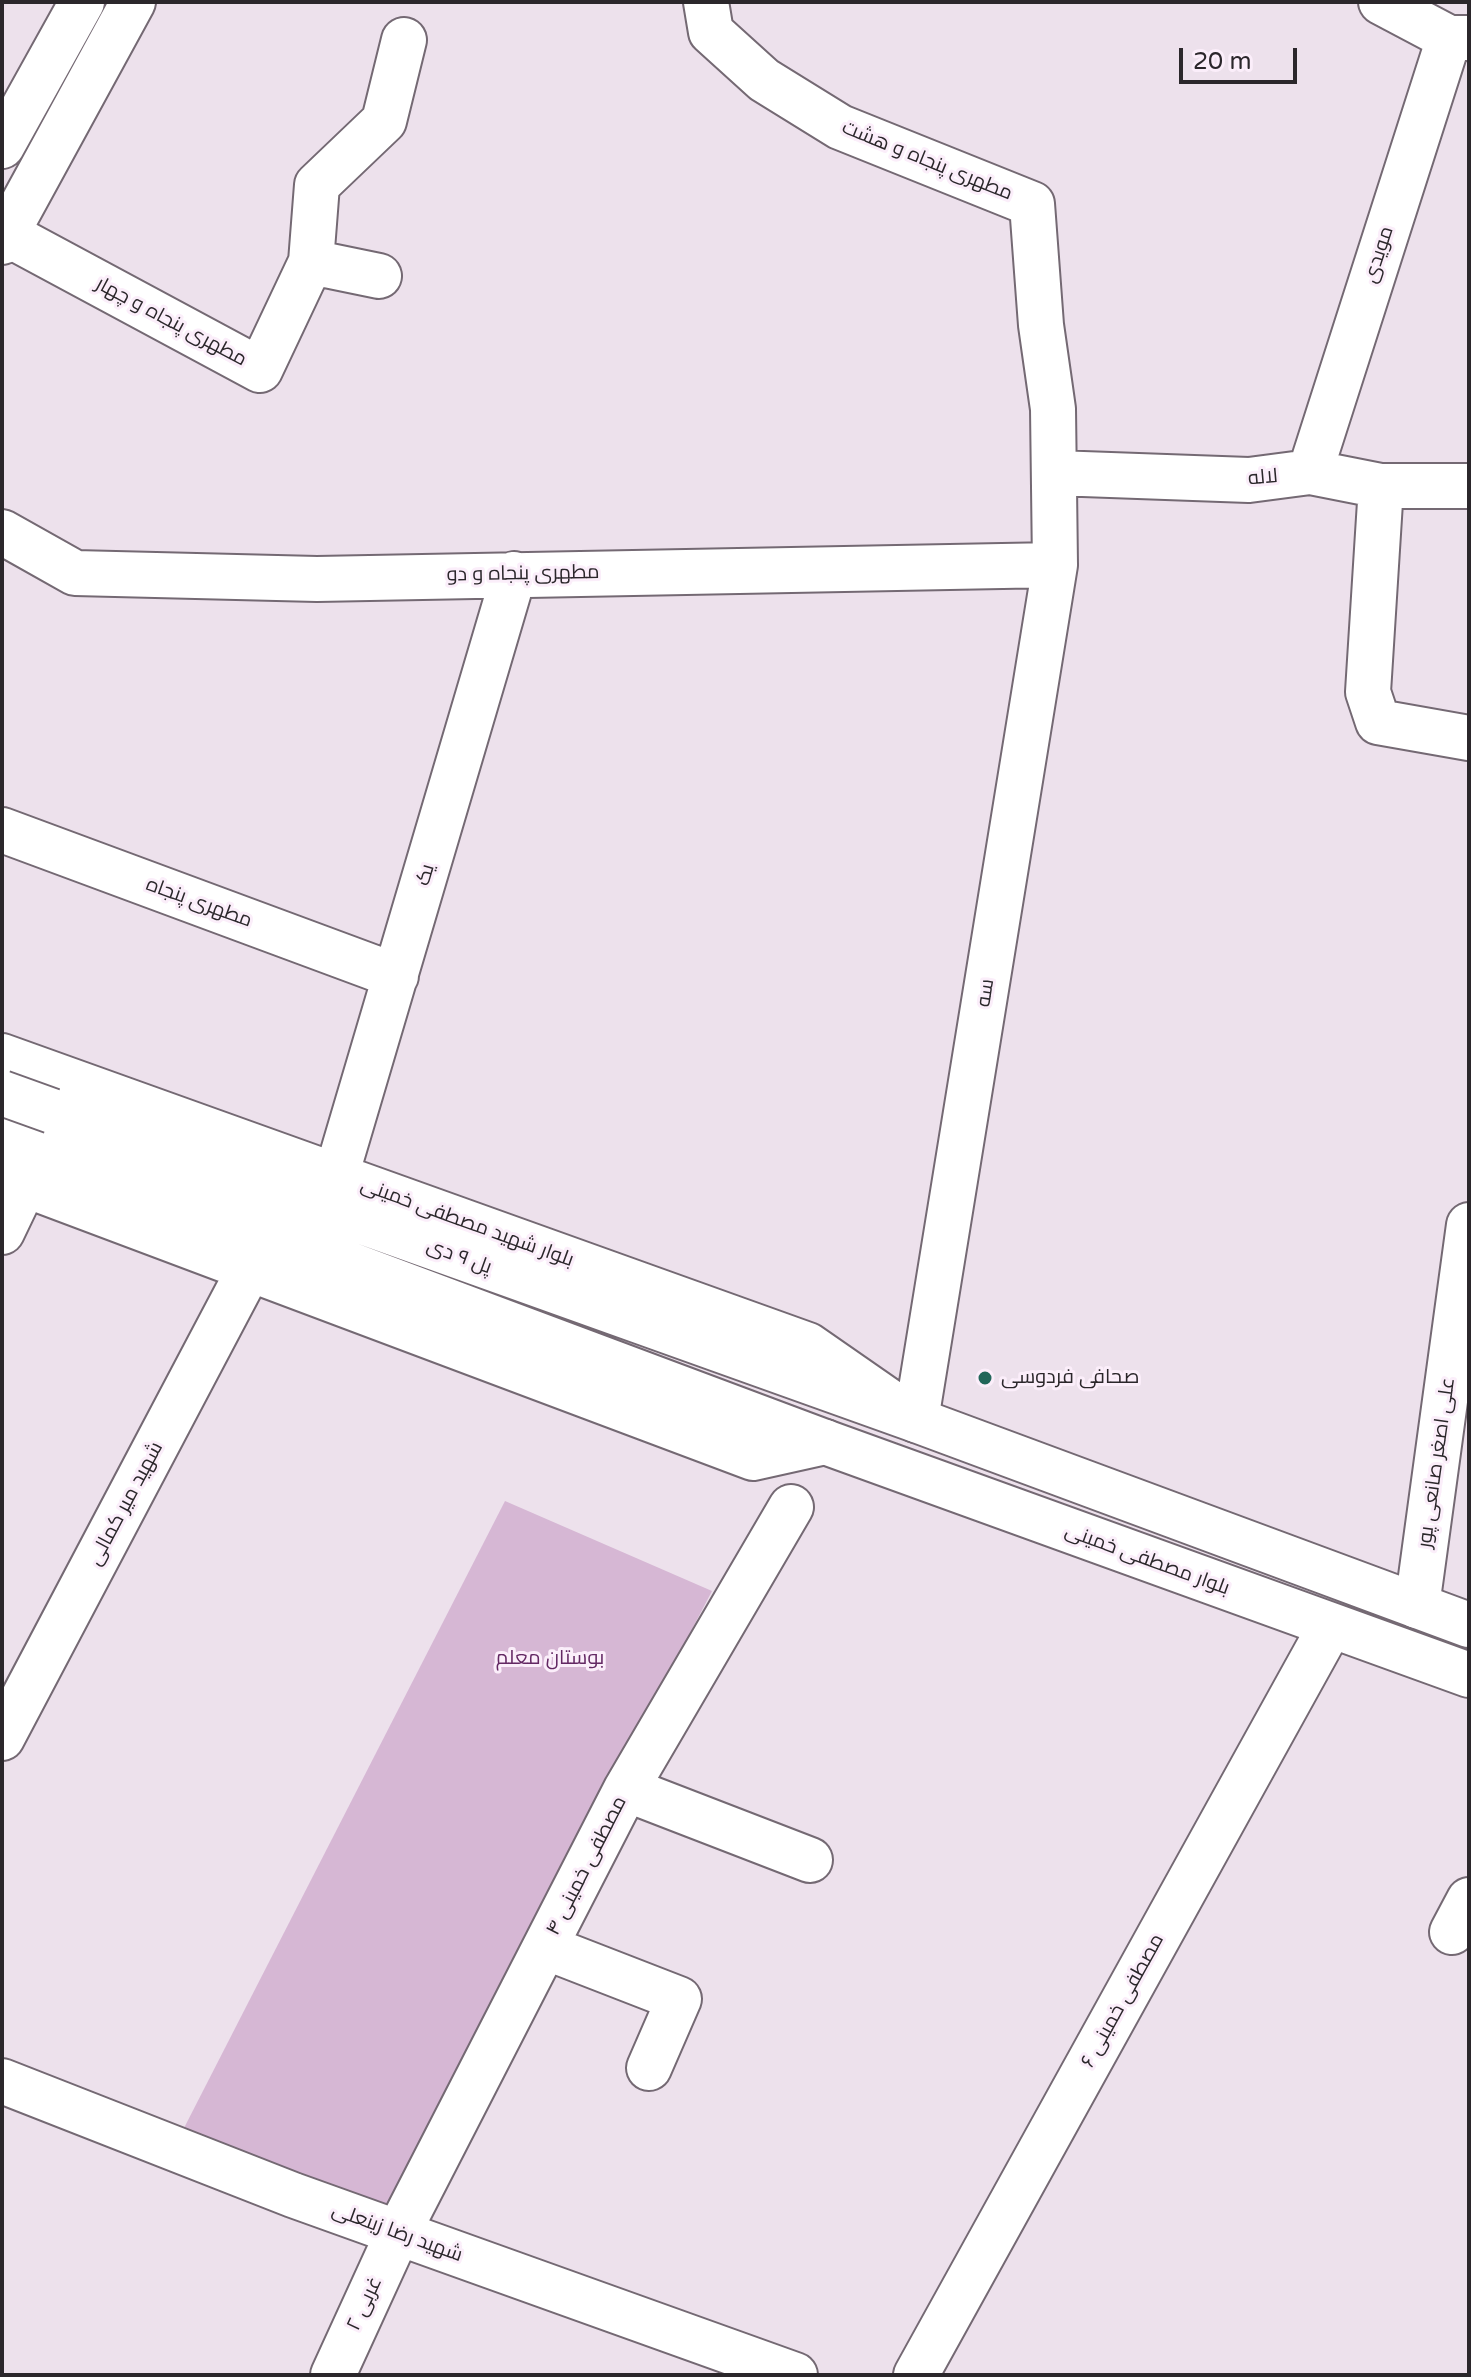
<!DOCTYPE html>
<html>
<head>
<meta charset="utf-8">
<style>
	body { margin:0 }
	#map { position:relative; width:1471px; height:2377px; overflow:hidden; background:#ede1ec; font-family:"Varela Round",sans-serif }
	canvas { display:block }
	.frame { position:absolute; inset:0; border:4px solid #2b272b; pointer-events:none }
	.scale { position:absolute; left:1179px; top:48px; width:118px; height:36px; box-sizing:border-box; border:4px solid #2b272b; border-top:0; padding-left:10px; font-size:24px; line-height:28px; white-space:nowrap; color:#2b272b; -webkit-text-stroke:6px #fbeefa; paint-order:stroke }
</style>
</head>
<body>
<div id="map">
<canvas width="1471" height="2377"></canvas>
<div class="frame"></div>
<div class="scale">20 m</div>
</div>
<script>
const context = document.querySelector('canvas').getContext('2d');
context.lineJoin = 'round';
function paint(path, color) {
  context.fillStyle = color;
  context.fill(path, 'evenodd');
}
function poly(rows) {
  const path = new Path2D();
  for (const r of rows) {
    path.moveTo(r[0], r[1]);
    for (let i = 2; i < r.length; i += 2) path.lineTo(r[i], r[i + 1]);
  }
  return path;
}
function stroke(path, color, width, dash) {
  context.strokeStyle = color;
  context.lineWidth = width;
  context.lineCap = dash ? 'butt' : 'round';
  context.setLineDash(dash || []);
  context.stroke(path);
}
function write(font, color, halo, rows, align = 'center') {
  context.font = font + ' "Varela Round",Cairo,sans-serif';
  context.lineWidth = 6;
  context.setLineDash([]);
  context.textBaseline = 'middle';
  context.strokeStyle = halo;
  context.fillStyle = color;
  for (const [text, x, y, turn = 0] of rows) {
    context.save();
    context.translate(x, y);
    context.rotate((+turn || 0) * Math.PI / 180);
    context.textAlign = isNaN(turn) ? turn : align;
    if (halo) context.strokeText(text, 0, 0);
    context.fillText(text, 0, 0);
    context.restore();
  }
}
const green = poly([
	[505,1501,712,1591,389,2209,184,2128]
]);
const minor = poly([
	[1381,2,1449,38,1469,38],
	[7,234,260,370,311,262,317,185,384,121,404,40],
	[311,262,379,276],
	[1310,472,1449,38],
	[1055,473,1249,480,1310,472,1381,486,1469,486],
	[1381,486,1368,692,1378,722,1469,738],
	[2,532,75,573,317,579,1055,565],
	[2,830,396,976],
	[2,1056,808,1345,916,1420,1055,565,1053,409,1041,325,1032,204,840,127,764,80,711,32,706,2],
	[2,1176,753,1458,825,1442],
	[336,1176,514,574],
	[2,1232,25,1184,4,1164],
	[1417,1606,1469,1225],
	[2,1738,249,1270],
	[626,1789,810,1860],
	[1452,1932,1469,1900],
	[545,1947,679,1999,649,2068],
	[2,2081,293,2195,795,2375],
	[333,2375,398,2233,626,1789,791,1507],
	[916,2375,1330,1627]
]);
const major = poly([
	[2,146,82,2],
	[2,242,133,2],
	[52,1111,916,1420,1469,1625],
	[2,1134,825,1442,1469,1675]
]);
const majorBridge = poly([
	[2,1093,52,1111]
]);
const markers = [
	[985,1378,8,"#216659"]
];
const streetNames = [
	["مطهری پنجاه و هشت",927,161,22],
	["مویدی",1379,255,-72],
	["مطهری پنجاه و چهار",171,322,28],
	["لاله",1263,478,-5],
	["مطهری پنجاه و دو",523,574,-1],
	["یک",426,875,-74],
	["مطهری پنجاه",199,903,20],
	["سه",986,993,-81],
	["بلوار شهید مصطفی خمینی",467,1223,20],
	["پل ۹ دی",459,1257,20],
	["علی اصغر صانعی پور",1437,1463,-82],
	["شهید میر کمالی",126,1504,-62],
	["بلوار مصطفی خمینی",1147,1560,20],
	["مصطفی خمینی ۴",587,1866,-63],
	["مصطفی خمینی ۶",1123,2001,-61],
	["شهید رضا زینعلی",397,2233,20],
	["۲ غربی",365,2304,-65]
];
const poiNames = [
	["صحافی فردوسی",1001,1378]
];
const parkNames = [
	["بوستان معلم",550,1659]
];
paint(green, '#d6b7d4');
stroke(minor, '#746973', 48);
stroke(major, '#746973', 48);
stroke(minor, '#fff', 44);
stroke(major, '#fff', 44);
stroke(majorBridge, '#746973', 48, []);
stroke(majorBridge, '#fff', 44);
for (const [x, y, r, color] of markers) {
  const dot = new Path2D();
  dot.arc(x, y, r, 0, 2 * Math.PI);
  context.fillStyle = color;
  context.fill(dot);
  stroke(dot, '#fbeefa', 3);
}
write('20px', '#2b272b', '#fbeefa', streetNames);
write('20px', '#2b272b', '#fbeefa', poiNames, 'left');
write('20px', '#632863', '#fbeefa', parkNames);
</script>
</body>
</html>
